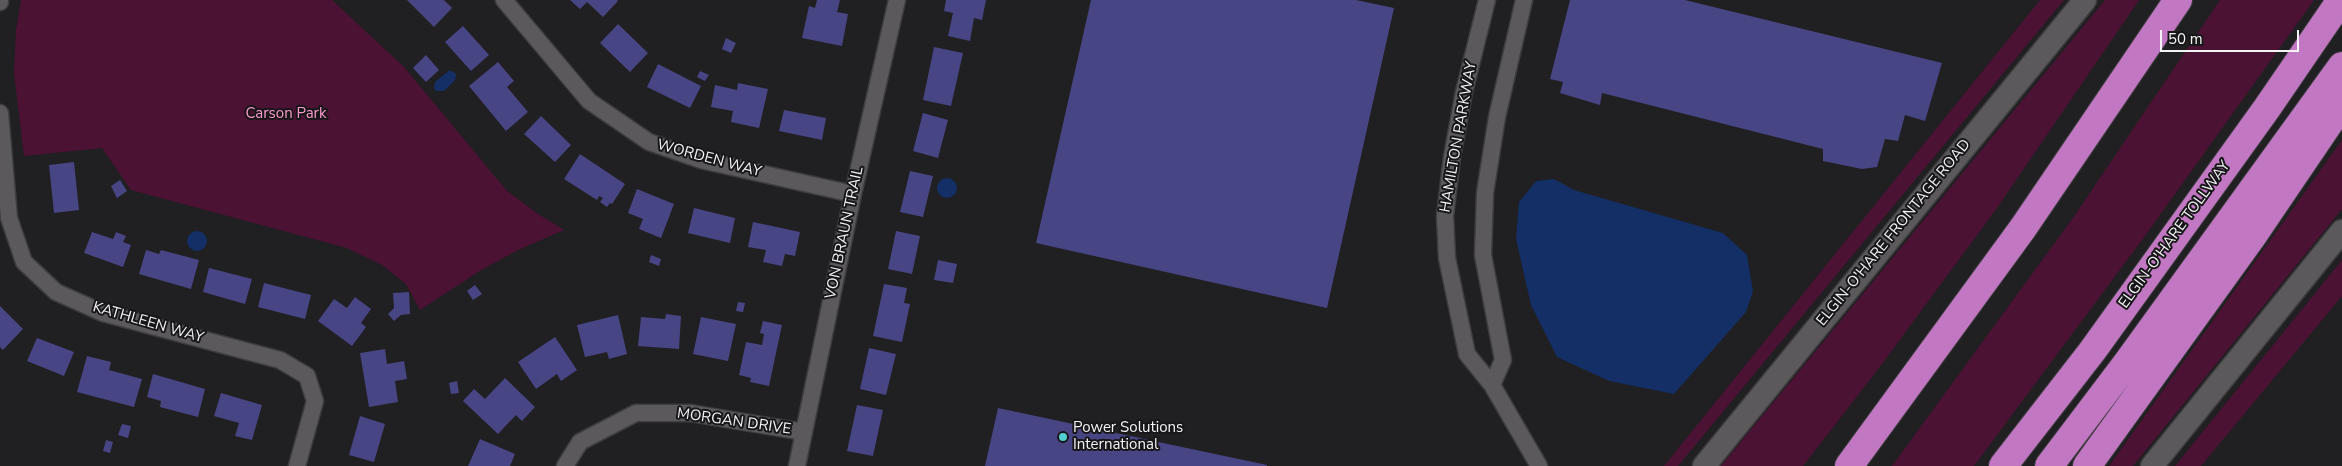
<!DOCTYPE html>
<html>
<head>
<meta charset="utf-8">
<style>
	body { margin:0 }
	#map { position:relative; width:2342px; height:466px; overflow:hidden; background:#201f21; font-family:"Nunito Sans",sans-serif }
	canvas { display:block }
	.scale { position:absolute; left:2160px; top:30px; width:139px; height:22px; box-sizing:border-box; border:2px solid #f3f2f4; border-top:0; padding-left:6px; font-size:15px; line-height:18px; white-space:nowrap; color:#f3f2f4; -webkit-text-stroke:4px #171618; paint-order:stroke }
</style>
</head>
<body>
<div id="map">
<canvas width="2342" height="466"></canvas>
<div class="scale">50 m</div>
</div>
<script>
const context = document.querySelector('canvas').getContext('2d');
context.lineJoin = 'round';
function paint(path, color) {
  context.fillStyle = color;
  context.fill(path, 'evenodd');
}
function poly(rows) {
  const path = new Path2D();
  for (const r of rows) {
    if (r.length === 3) {
      path.moveTo(r[0] + r[2], r[1]);
      path.arc(r[0], r[1], r[2], 0, 2 * Math.PI);
      continue;
    }
    path.moveTo(r[0], r[1]);
    for (let i = 2; i < r.length; i += 2) path.lineTo(r[i], r[i + 1]);
  }
  return path;
}
function stroke(path, color, width, dash) {
  context.strokeStyle = color;
  context.lineWidth = width;
  context.lineCap = dash ? 'butt' : 'round';
  context.setLineDash(dash || []);
  context.stroke(path);
}
function write(font, color, halo, rows, align = 'center') {
  context.font = font + ' "Nunito Sans",sans-serif';
  context.lineWidth = 4;
  context.setLineDash([]);
  context.textBaseline = 'middle';
  context.strokeStyle = halo;
  context.fillStyle = color;
  for (const [text, x, y, turn = 0] of rows) {
    context.save();
    context.translate(x, y);
    context.rotate((+turn || 0) * Math.PI / 180);
    context.textAlign = isNaN(turn) ? turn : align;
    if (halo) context.strokeText(text, 0, 0);
    context.fillText(text, 0, 0);
    context.restore();
  }
}
const green = poly([
	[21,0,332,0,404,67,507,191,538,214,564,230,518,250,481,270,420,310,406,284,382,265,347,248,131,190,102,148,24,156,14,73,16,30],
	[2040,0,2064,0,1678,466,1664,466],
	[2105,0,2139,0,1997,208,1879,368,1803,466,1721,466],
	[2220,0,2314,0,2142,240,1974,466,1892,466,2075,215],
	[2342,140,2342,209,2133,466,2109,466],
	[2342,260,2342,296,2201,466,2175,466]
]);
const water = poly([
	[450,70,456,74,455,80,444,91,436,91,434,88,435,82],
	[947,188,10],
	[1554,179,1574,190,1723,233,1747,255,1753,291,1746,312,1674,394,1609,381,1557,357,1531,305,1516,239,1519,202,1536,181],
	[197,241,10]
]);
const building = poly([
	[407,0,444,0,452,8,434,27],
	[570,0,617,0,618,1,603,17,587,2,580,9],
	[817,0,840,0,837,12,848,14,842,46,802,38,809,6,815,8],
	[946,0,986,0,982,20,974,18,970,41,948,36,953,13,944,11],
	[1091,0,1356,0,1394,8,1327,308,1036,243],
	[1570,0,1685,0,1942,63,1925,121,1905,115,1898,141,1885,139,1877,167,1862,169,1823,161,1823,149,1602,93,1600,105,1560,93,1563,82,1550,79],
	[618,24,648,53,630,72,600,43],
	[463,26,489,55,471,71,445,42],
	[726,38,736,43,731,53,722,49],
	[934,47,963,53,951,106,923,100],
	[426,55,439,70,426,82,413,68],
	[498,62,514,81,507,87,528,112,506,131,469,86],
	[658,64,701,86,690,108,647,87],
	[700,71,709,75,705,81,697,77],
	[738,83,768,89,759,128,731,122,733,111,711,107,715,85,737,90],
	[784,110,826,118,822,140,779,131],
	[923,113,948,120,938,158,913,151],
	[541,116,571,145,555,162,524,134],
	[580,154,625,184,612,204,610,203,607,207,600,202,603,198,599,196,597,200,564,179],
	[74,162,79,210,54,213,49,165],
	[910,171,933,176,923,217,900,212],
	[120,180,127,191,117,198,111,186],
	[637,189,674,204,661,238,639,229,643,219,628,213],
	[694,208,735,218,730,243,688,233],
	[753,222,800,232,795,256,785,254,782,266,763,262,766,250,748,247],
	[896,231,920,236,912,274,888,269],
	[92,232,113,239,116,232,126,236,123,242,131,245,123,267,84,253],
	[146,250,159,254,161,250,199,260,191,289,139,274],
	[651,255,661,259,659,266,649,262],
	[938,260,957,264,953,283,934,280],
	[209,268,252,279,245,304,203,292],
	[264,283,311,295,305,319,258,307],
	[884,284,907,288,904,303,910,304,902,342,873,336],
	[475,285,482,294,473,300,467,291],
	[409,292,410,314,401,315,394,321,388,314,394,308,393,293],
	[355,297,371,309,361,323,366,327,352,346,318,321,334,299,347,308],
	[738,302,745,303,743,312,736,311],
	[0,306,23,329,3,350,0,347],
	[666,314,681,316,679,349,638,346,641,317,665,319],
	[618,315,627,354,609,359,607,352,585,357,577,325],
	[701,317,736,324,728,361,693,354],
	[763,321,782,325,769,386,750,382,751,378,739,375,746,342,762,345,764,334,760,333],
	[555,337,577,370,561,381,557,374,536,389,518,362],
	[37,338,74,352,64,376,27,361],
	[869,348,896,354,886,395,860,389],
	[385,349,387,364,404,361,407,379,395,381,398,402,369,407,360,353],
	[87,356,111,362,109,370,142,379,134,407,77,392],
	[153,374,205,389,198,417,160,407,161,401,147,397],
	[505,378,535,407,522,421,516,415,498,434,463,401,474,389,485,399],
	[457,381,459,393,451,394,449,383],
	[221,393,262,405,252,440,235,436,239,423,214,416],
	[857,405,883,410,873,456,847,451],
	[998,408,1267,465,1267,466,985,466],
	[360,416,385,424,374,462,349,455],
	[122,424,131,426,128,438,118,435],
	[480,439,515,454,510,466,468,466],
	[106,440,113,442,110,453,103,451]
]);
const minor = poly([
	[504,0,589,101,649,142,701,160,853,194],
	[1487,0,1464,92,1452,157,1445,216,1447,258,1467,354,1492,385,1539,466],
	[0,2,0,0],
	[0,113,9,218,24,262,56,292,103,313,280,360,307,376,315,401,297,466],
	[1492,385,1503,360,1483,255,1485,193,1497,117,1524,0],
	[565,466,580,442,636,413,690,413,804,432],
	[797,466,853,194,897,0]
]);
const secondary = poly([
	[1704,466,2085,0],
	[2152,466,2342,231]
]);
const motorway = poly([
	[1849,466,2023,228,2178,0],
	[2003,466,2093,350,2267,108,2341,0],
	[2049,466,2127,363,2342,66],
	[2087,466,2254,234,2342,104]
]);
const markers = [
	[1063,437,5,"#52cdd0"]
];
const parkNames = [
	["Carson Park",286,114]
];
const streetNames = [
	["HAMILTON PARKWAY",1459,137,-80],
	["WORDEN WAY",709,159,15],
	["VON BRAUN TRAIL",845,233,-78],
	["ELGIN-O'HARE FRONTAGE ROAD",1894,233,-51],
	["ELGIN-O'HARE TOLLWAY",2175,235,-54],
	["KATHLEEN WAY",148,323,16],
	["MORGAN DRIVE",734,422,8]
];
const poiNames = [
	["Power Solutions",1073,428],
	["International",1073,445]
];
paint(green, '#4c1234');
paint(water, '#132f65');
paint(building, '#484584');
stroke(minor, '#3d3c3e', 19);
stroke(secondary, '#3d3c3e', 25);
stroke(motorway, '#3d3c3e', 30);
stroke(minor, '#5b595c', 16);
stroke(secondary, '#5b595c', 22);
stroke(motorway, '#c277c3', 28);
for (const [x, y, r, color] of markers) {
  const dot = new Path2D();
  dot.arc(x, y, r, 0, 2 * Math.PI);
  context.fillStyle = color;
  context.fill(dot);
  stroke(dot, '#171618', 2);
}
write('15px', '#fc9acd', '#171618', parkNames);
write('15px', '#f3f2f4', '#171618', streetNames);
write('15px', '#f3f2f4', '#171618', poiNames, 'left');
</script>
</body>
</html>
